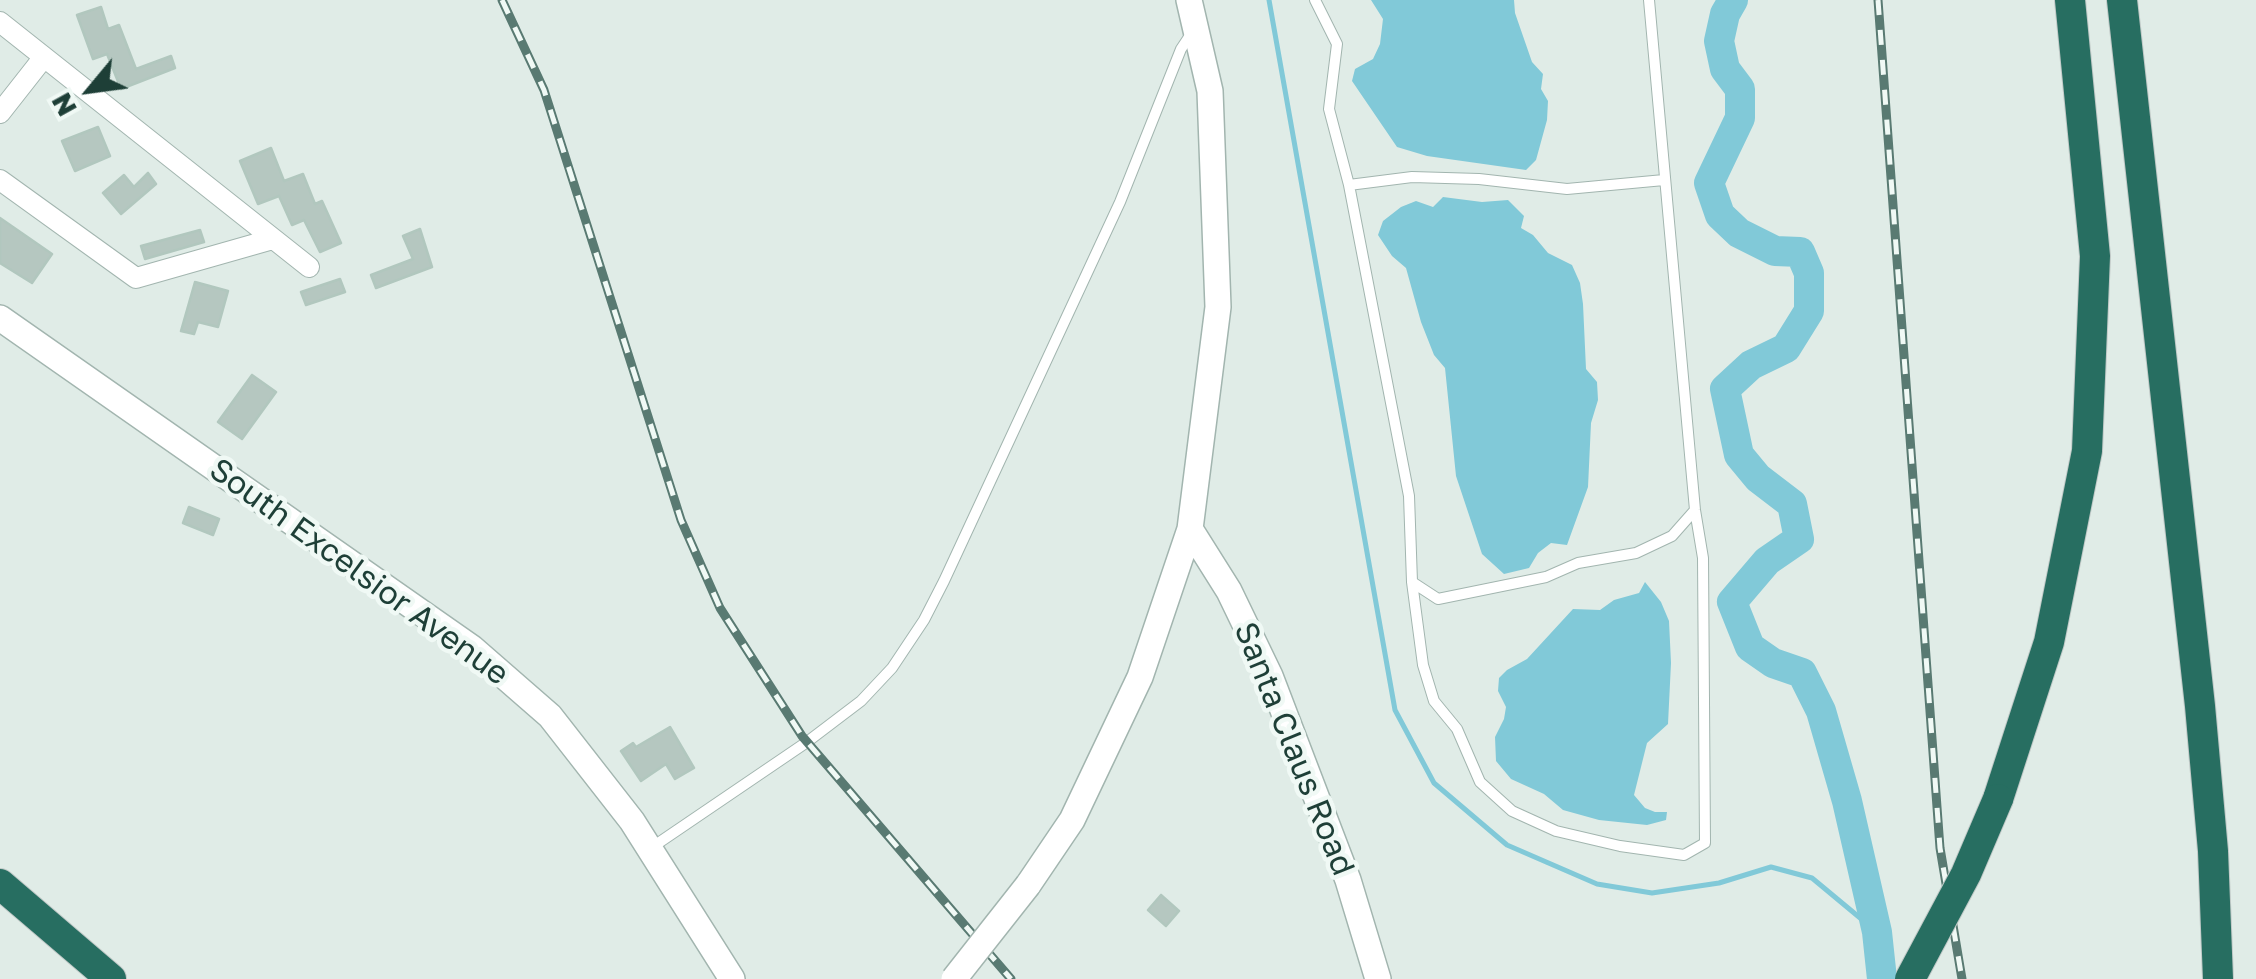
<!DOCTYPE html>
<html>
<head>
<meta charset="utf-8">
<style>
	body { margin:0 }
	#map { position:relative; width:2256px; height:979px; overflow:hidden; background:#e0ece7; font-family:"Golos Text",sans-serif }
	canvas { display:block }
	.north { position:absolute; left:40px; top:40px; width:100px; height:100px; -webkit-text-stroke:8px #f0f9f5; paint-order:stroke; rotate:241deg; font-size:28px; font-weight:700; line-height:40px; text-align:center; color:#1e3f37 }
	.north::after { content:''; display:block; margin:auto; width:35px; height:45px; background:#1e3f37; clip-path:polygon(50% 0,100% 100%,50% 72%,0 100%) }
</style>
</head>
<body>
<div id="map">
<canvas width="2256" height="979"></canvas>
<div class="north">N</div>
</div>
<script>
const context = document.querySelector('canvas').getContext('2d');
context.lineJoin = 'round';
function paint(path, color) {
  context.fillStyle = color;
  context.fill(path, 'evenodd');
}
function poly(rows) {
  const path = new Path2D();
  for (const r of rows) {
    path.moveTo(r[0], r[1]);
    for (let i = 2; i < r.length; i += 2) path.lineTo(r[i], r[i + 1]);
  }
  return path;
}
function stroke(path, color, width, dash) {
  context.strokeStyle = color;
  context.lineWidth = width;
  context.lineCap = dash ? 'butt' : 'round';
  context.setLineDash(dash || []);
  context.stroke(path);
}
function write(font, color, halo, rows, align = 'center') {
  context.font = font + ' "Golos Text",sans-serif';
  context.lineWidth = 9;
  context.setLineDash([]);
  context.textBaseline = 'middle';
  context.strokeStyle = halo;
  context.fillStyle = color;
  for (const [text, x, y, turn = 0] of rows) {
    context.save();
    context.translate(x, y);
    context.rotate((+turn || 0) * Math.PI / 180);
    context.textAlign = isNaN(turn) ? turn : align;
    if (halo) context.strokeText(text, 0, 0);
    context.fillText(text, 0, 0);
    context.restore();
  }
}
const water = poly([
	[1371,0,1514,0,1515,13,1532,62,1543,74,1541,89,1548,101,1547,120,1536,160,1526,170,1427,156,1397,147,1352,81,1355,69,1373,59,1380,44,1383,19],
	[1443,197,1482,202,1508,200,1524,216,1521,228,1533,235,1548,253,1572,265,1580,283,1583,304,1586,369,1597,382,1598,400,1591,423,1588,487,1567,545,1551,543,1538,553,1529,568,1504,574,1482,554,1456,476,1445,368,1434,355,1421,322,1406,268,1392,256,1378,235,1383,221,1401,207,1416,201,1433,207],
	[1645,582,1661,602,1669,621,1671,663,1668,724,1647,743,1634,795,1645,808,1655,812,1667,812,1666,820,1647,825,1599,820,1563,810,1544,794,1511,779,1496,761,1495,737,1504,719,1506,707,1498,691,1499,678,1507,670,1527,659,1573,609,1600,610,1614,600,1639,593]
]);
const stream = poly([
	[1269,0,1395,710,1434,783,1507,845,1597,884,1652,893,1719,883,1771,867,1812,878,1877,932]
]);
const river = poly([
	[1733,0,1725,14,1719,41,1725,69,1740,89,1740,118,1709,183,1720,215,1739,233,1775,251,1800,252,1809,273,1809,311,1786,348,1751,365,1725,389,1739,455,1758,478,1792,504,1799,539,1767,561,1732,602,1750,647,1773,663,1802,673,1821,711,1847,801,1877,932,1882,979]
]);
const building = poly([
	[101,7,108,29,119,25,136,69,171,56,175,68,121,89,107,54,93,59,77,15,101,7],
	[98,127,110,156,75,171,62,141,98,127],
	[271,148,284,181,303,174,315,204,322,201,341,243,320,252,304,220,292,225,279,196,258,204,240,161,271,148],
	[148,173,156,184,121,214,103,193,124,175,134,187,148,173],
	[0,218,52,254,32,283,0,263,0,218],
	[420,229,432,267,376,288,371,275,413,259,403,236,420,229],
	[200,230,204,242,145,259,141,246,200,230],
	[340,279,345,292,306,305,301,292,340,279],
	[195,282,228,291,218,327,198,322,194,334,181,331,195,282],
	[252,375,276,392,242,439,218,422,252,375],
	[189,507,219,519,213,535,183,523,189,507],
	[670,727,694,768,675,779,666,764,641,781,621,751,633,743,636,747,670,727],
	[1161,895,1179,911,1166,926,1148,910,1161,895]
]);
const service = poly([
	[1315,0,1337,44,1329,109,1349,185,1409,496,1412,582,1423,665,1434,701,1457,729,1480,782,1512,811,1556,831,1620,846,1684,855,1705,843,1703,558,1695,510,1649,0],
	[1349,185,1412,177,1479,179,1567,189,1664,180],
	[1412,582,1438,599,1546,577,1578,563,1636,553,1672,536,1695,510],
	[651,848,807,742,861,701,892,668,924,620,944,581,1120,202,1181,49,1193,31]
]);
const minor = poly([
	[0,22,309,267],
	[0,113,44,57],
	[0,180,136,278,273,239]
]);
const tertiary = poly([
	[0,318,472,648,550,716,632,821,732,979],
	[1190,529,1229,591,1270,676,1348,880,1378,979],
	[1028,885,1072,820,1140,677,1190,529,1218,307,1210,91,1189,0]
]);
const motorway = poly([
	[2122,0,2200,706,2213,851,2218,979],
	[1998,799,2049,642,2087,451,2095,256,2070,0],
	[0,884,111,979]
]);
const rail = poly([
	[502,0,544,90,681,520,720,608,802,736,1011,979],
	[1878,0,1940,848,1962,979]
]);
const tertiaryBridge = poly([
	[954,979,1028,885]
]);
const motorwayBridge = poly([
	[1910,979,1966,874,1998,799]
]);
const streetNames = [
	["South Excelsior Avenue",359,572,36],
	["Santa Claus Road",1294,749,68]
];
paint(water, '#81c9d8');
stroke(stream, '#81c9d8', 5);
stroke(river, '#81c9d8', 30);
paint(building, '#b5c7c0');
stroke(building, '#b1c7be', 2.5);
stroke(service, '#a2b5af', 12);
stroke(minor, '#a2b5af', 22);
stroke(tertiary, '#a2b5af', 28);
stroke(motorway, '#c0c9c7', 32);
stroke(service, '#fff', 10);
stroke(minor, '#fff', 20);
stroke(tertiary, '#fff', 25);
stroke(motorway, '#276e61', 30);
stroke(rail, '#597a72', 9);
stroke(rail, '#f0f9f5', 5, [15]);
stroke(tertiaryBridge, '#a2b5af', 28, []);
stroke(motorwayBridge, '#c0c9c7', 32, []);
stroke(tertiaryBridge, '#fff', 25);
stroke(motorwayBridge, '#276e61', 30);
write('32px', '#1e3f37', '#f0f9f5', streetNames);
</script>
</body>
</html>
